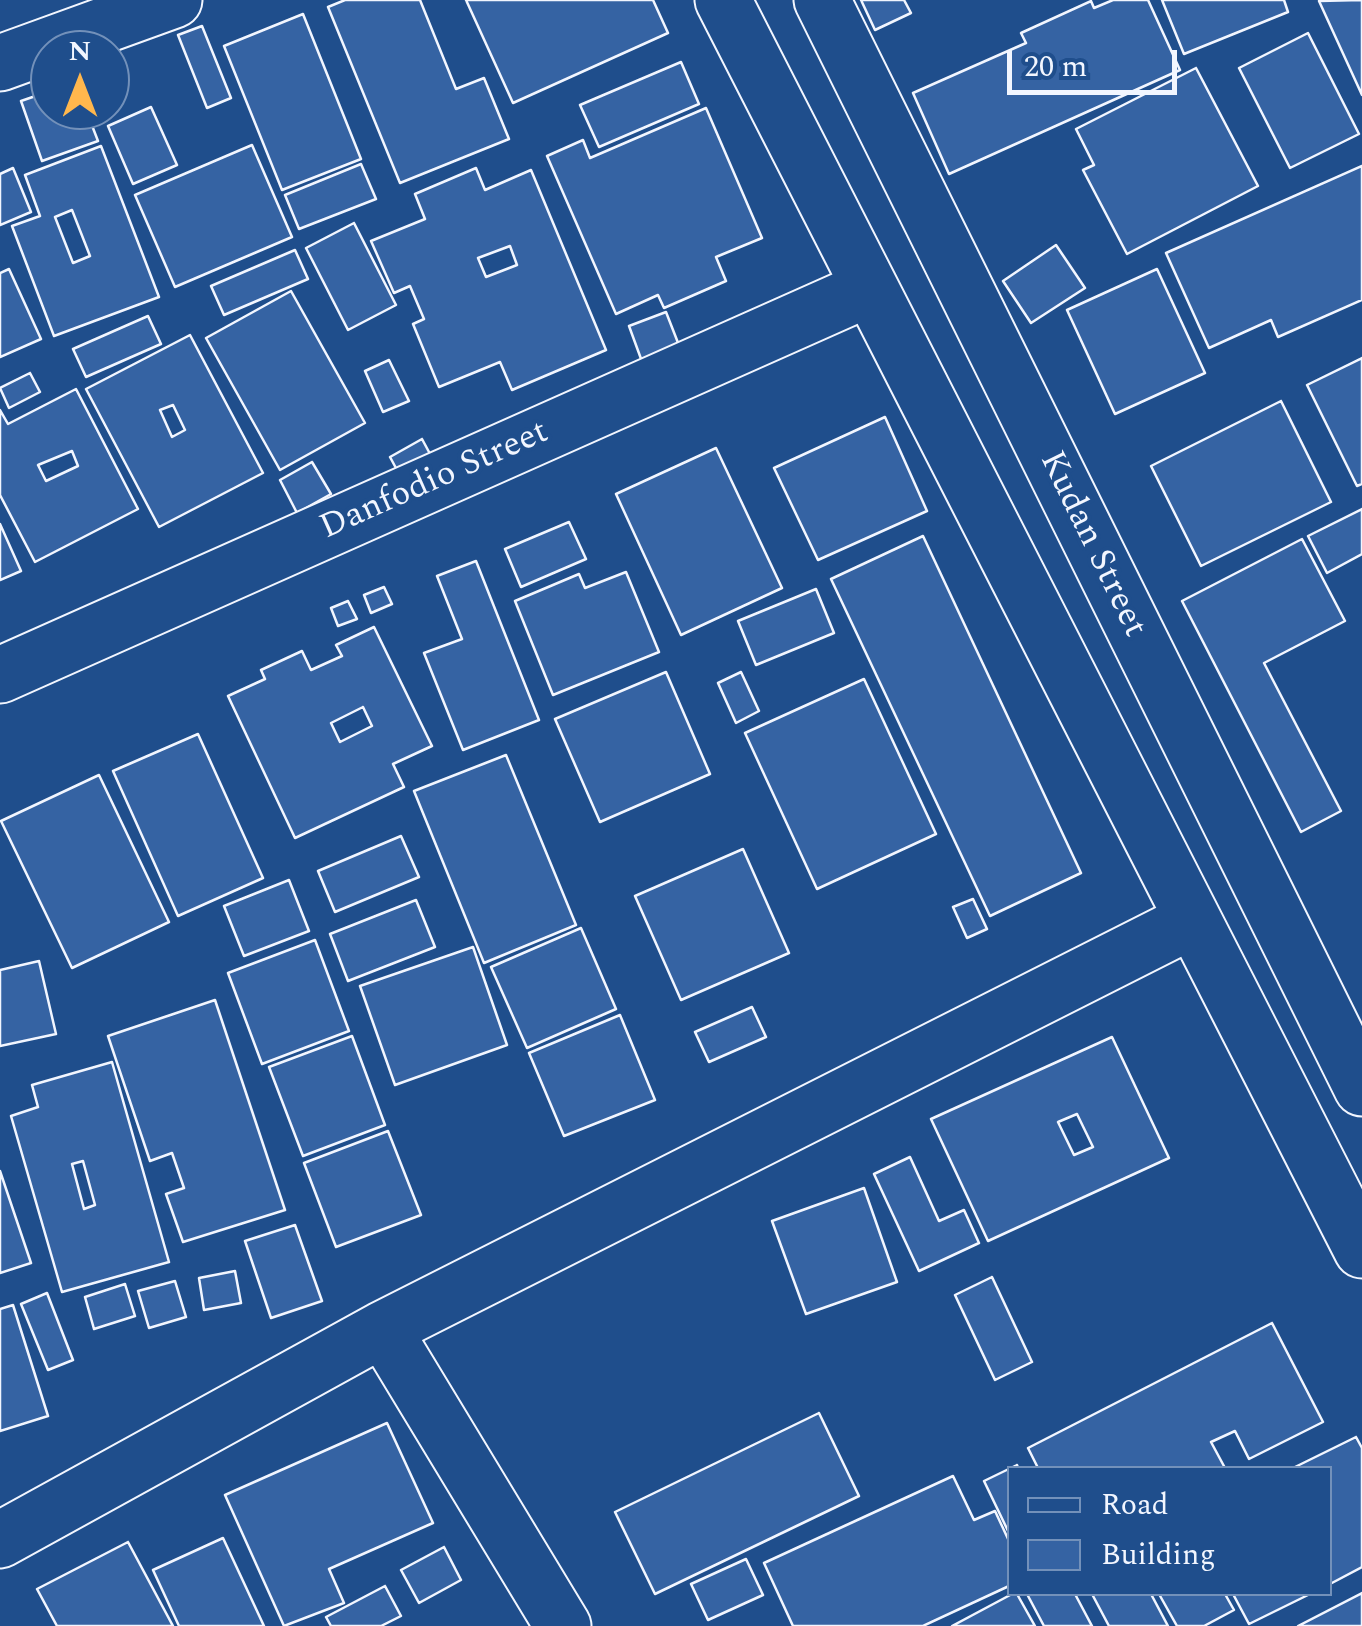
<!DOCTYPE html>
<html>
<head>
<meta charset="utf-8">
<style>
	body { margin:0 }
	#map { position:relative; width:1362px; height:1626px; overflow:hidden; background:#1f4e8c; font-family:Spectral,serif }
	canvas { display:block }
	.legend { position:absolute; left:1007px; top:1466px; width:325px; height:130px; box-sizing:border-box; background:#1f4e8c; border:2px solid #7391ba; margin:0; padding:12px 18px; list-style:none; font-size:30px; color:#f2f6ff }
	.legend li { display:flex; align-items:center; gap:20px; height:50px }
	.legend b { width:50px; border:2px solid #7391ba }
	.north { position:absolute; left:30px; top:30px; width:100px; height:100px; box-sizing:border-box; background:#1f4e8c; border:2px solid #7391ba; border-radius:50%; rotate:0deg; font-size:28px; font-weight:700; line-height:40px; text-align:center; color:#f2f6ff }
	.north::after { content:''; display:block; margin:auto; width:35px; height:45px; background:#ffb74d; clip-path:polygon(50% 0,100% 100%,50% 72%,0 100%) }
	.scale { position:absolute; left:1007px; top:50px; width:170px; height:45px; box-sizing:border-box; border:5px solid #f2f6ff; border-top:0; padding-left:12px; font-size:30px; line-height:35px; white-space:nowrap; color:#f2f6ff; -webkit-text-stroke:8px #1f4e8c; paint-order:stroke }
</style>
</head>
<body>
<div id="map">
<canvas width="1362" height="1626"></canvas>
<ul class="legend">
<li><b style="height:12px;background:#1f4e8c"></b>Road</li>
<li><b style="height:28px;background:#3563a3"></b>Building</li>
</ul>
<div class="north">N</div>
<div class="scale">20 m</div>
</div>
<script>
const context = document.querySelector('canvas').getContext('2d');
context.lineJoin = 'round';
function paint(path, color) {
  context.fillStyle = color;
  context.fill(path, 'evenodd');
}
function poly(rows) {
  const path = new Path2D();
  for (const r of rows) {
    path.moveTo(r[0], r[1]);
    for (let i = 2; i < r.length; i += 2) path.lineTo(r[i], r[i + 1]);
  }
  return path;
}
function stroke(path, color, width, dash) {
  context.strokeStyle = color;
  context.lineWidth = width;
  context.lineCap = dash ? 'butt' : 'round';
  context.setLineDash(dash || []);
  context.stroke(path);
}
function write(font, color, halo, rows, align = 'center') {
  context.font = font + ' Spectral,serif';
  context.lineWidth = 8;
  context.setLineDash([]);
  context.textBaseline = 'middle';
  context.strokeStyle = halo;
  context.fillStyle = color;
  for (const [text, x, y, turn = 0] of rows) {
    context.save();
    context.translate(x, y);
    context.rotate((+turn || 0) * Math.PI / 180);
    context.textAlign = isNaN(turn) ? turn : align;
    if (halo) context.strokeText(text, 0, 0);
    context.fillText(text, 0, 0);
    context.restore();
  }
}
const building = poly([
	[345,0,420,0,456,89,484,78,509,139,400,183,328,7,345,0],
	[466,0,653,0,668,33,513,103,466,0],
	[861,0,904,0,911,13,875,30,861,0],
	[1113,0,1148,0,1180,70,949,174,913,93,1026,43,1021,33,1091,1,1094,8,1113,0],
	[1162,0,1284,0,1288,12,1184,54,1162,0],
	[1362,0,1362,95,1319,1,1362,0],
	[303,14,361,159,282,190,224,46,303,14],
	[202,26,231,98,207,108,178,35,202,26],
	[1308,33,1359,134,1290,168,1239,68,1308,33],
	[681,62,699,104,599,147,580,105,681,62],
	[1196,68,1258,186,1127,254,1083,170,1094,165,1076,129,1196,68],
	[50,91,50,110,86,110,98,141,42,161,21,101,50,91],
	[151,107,177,165,133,184,108,126,151,107],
	[706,108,762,238,716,257,726,281,664,308,658,295,616,314,547,156,583,140,590,158,706,108],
	[252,145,292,237,175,287,135,195,252,145],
	[101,146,159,297,54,336,12,226,40,216,25,175,101,146],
	[72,210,90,256,73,263,55,217,72,210],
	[361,164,376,199,299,229,285,195,361,164],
	[1362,166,1362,300,1278,337,1271,320,1209,348,1166,253,1362,166],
	[13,168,31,212,0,225,0,174,13,168],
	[476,168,485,190,531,170,606,350,512,390,500,362,439,387,413,324,424,319,410,286,394,293,371,241,425,219,415,194,476,168],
	[510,246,517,265,486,277,478,258,510,246],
	[354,223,396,305,348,330,306,248,354,223],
	[1056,245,1085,288,1031,323,1003,281,1056,245],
	[295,250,308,279,224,315,211,286,295,250],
	[9,269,41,339,0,357,0,273,9,269],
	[1157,269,1205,373,1115,414,1067,310,1157,269],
	[291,291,365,423,280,470,206,338,291,291],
	[666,312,682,353,644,367,629,326,666,312],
	[148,316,161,344,86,377,73,349,148,316],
	[190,335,263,473,159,527,86,389,190,335],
	[173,405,185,430,172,437,160,410,173,405],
	[1362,358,1362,484,1357,486,1307,385,1362,358],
	[389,360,409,401,383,412,365,371,389,360],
	[30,373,40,392,9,408,0,388,30,373],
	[76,389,138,509,35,562,0,495,0,410,8,424,76,389],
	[72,451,78,466,46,481,38,465,72,451],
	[1281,401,1331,502,1201,566,1151,466,1281,401],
	[885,417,927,511,818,560,774,468,885,417],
	[422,439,436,465,404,483,390,457,422,439],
	[716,448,782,588,681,635,616,494,716,448],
	[312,462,331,494,297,513,280,480,312,462],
	[1362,509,1362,554,1327,573,1308,536,1362,509],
	[569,522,586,559,521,587,505,549,569,522],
	[0,524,21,571,0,580,0,524],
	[923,536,1081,873,990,916,831,579,923,536],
	[1302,539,1345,621,1264,663,1341,811,1301,832,1182,601,1302,539],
	[476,561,539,720,463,750,424,653,462,639,437,576,476,561],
	[626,572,659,652,553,695,515,601,579,574,585,588,626,572],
	[384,587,392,604,371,613,364,595,384,587],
	[816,589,834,633,756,665,738,621,816,589],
	[348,601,357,619,338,626,331,608,348,601],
	[374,627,432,746,393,764,404,787,295,838,228,696,265,679,261,670,302,651,311,670,342,656,336,645,374,627],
	[363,707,372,726,340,742,331,723,363,707],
	[666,672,710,774,600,822,555,719,666,672],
	[741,672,759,711,736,723,718,683,741,672],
	[864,679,936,834,817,889,745,733,864,679],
	[198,734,263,878,178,916,113,771,198,734],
	[506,755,576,925,484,963,414,791,506,755],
	[99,775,169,922,72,968,1,821,99,775],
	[401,836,419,877,335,912,318,871,401,836],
	[743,849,789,953,681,1000,635,896,743,849],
	[289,880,309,931,244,956,224,906,289,880],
	[973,899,987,929,967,938,953,907,973,899],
	[416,900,435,947,348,981,330,934,416,900],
	[581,928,616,1009,527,1048,491,967,581,928],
	[315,940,349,1031,262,1064,228,973,315,940],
	[473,947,507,1045,395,1085,360,986,473,947],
	[39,961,56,1034,0,1046,0,970,39,961],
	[215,1000,285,1210,183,1242,166,1194,184,1188,172,1153,150,1161,108,1036,215,1000],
	[752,1007,766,1037,709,1062,695,1032,752,1007],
	[620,1015,655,1100,564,1136,529,1053,620,1015],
	[352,1036,385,1125,303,1156,269,1067,352,1036],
	[1112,1037,1169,1158,988,1241,931,1119,1112,1037],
	[1077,1114,1093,1147,1074,1155,1058,1122,1077,1114],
	[112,1062,169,1262,62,1292,11,1116,38,1107,32,1085,112,1062],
	[83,1161,95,1205,84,1209,72,1164,83,1161],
	[388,1131,421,1215,336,1247,304,1163,388,1131],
	[910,1157,939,1221,964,1210,979,1243,919,1271,874,1174,910,1157],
	[0,1171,31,1263,0,1273,0,1171],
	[864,1188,897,1282,806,1314,772,1221,864,1188],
	[295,1225,322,1301,271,1318,245,1241,295,1225],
	[235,1271,241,1303,204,1310,199,1278,235,1271],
	[992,1277,1032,1362,995,1380,955,1295,992,1277],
	[175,1281,186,1317,149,1328,138,1291,175,1281],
	[125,1284,135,1316,94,1329,85,1297,125,1284],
	[47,1293,73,1360,48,1370,21,1304,47,1293],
	[13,1305,48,1416,0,1431,0,1309,13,1305],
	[1272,1323,1323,1422,1249,1459,1235,1431,1211,1442,1225,1468,1038,1468,1028,1448,1272,1323],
	[819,1413,859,1496,655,1594,615,1512,819,1413],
	[387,1423,433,1523,329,1569,344,1603,284,1626,225,1495,387,1423],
	[1356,1437,1362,1448,1362,1567,1330,1584,1330,1468,1293,1468,1356,1437],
	[1017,1465,1018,1468,1009,1468,1009,1533,984,1481,1017,1465],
	[953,1476,974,1520,995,1511,1009,1541,1009,1586,923,1626,793,1626,764,1563,953,1476],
	[223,1538,264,1626,179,1626,153,1570,223,1538],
	[128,1542,173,1626,57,1626,37,1589,128,1542],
	[444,1547,461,1580,419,1603,401,1570,444,1547],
	[746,1559,763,1595,708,1620,691,1584,746,1559],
	[385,1586,401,1616,381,1626,331,1626,326,1617,385,1586],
	[1362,1593,1362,1626,1298,1626,1362,1593],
	[1012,1594,1017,1594,1035,1626,952,1626,1012,1594],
	[1027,1594,1075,1594,1092,1626,1044,1626,1027,1594],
	[1092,1594,1151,1594,1168,1626,1109,1626,1092,1594],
	[1159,1594,1225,1594,1234,1610,1204,1626,1177,1626,1159,1594],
	[1233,1594,1310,1594,1249,1624,1233,1594]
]);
const minor = poly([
	[723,0,1362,1250],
	[822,0,1362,1088],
	[0,63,174,0],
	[0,675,870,288],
	[383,1329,563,1626],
	[0,1540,383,1329,1193,920]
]);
const streetNames = [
	["Danfodio Street",435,482,-24],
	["Kudan Street",1091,545,64]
];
paint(building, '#3563a3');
stroke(building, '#f2f6ff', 2.5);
stroke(minor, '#f2f6ff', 59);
stroke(minor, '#1f4e8c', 55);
write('35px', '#f2f6ff', '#1f4e8c', streetNames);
</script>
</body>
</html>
